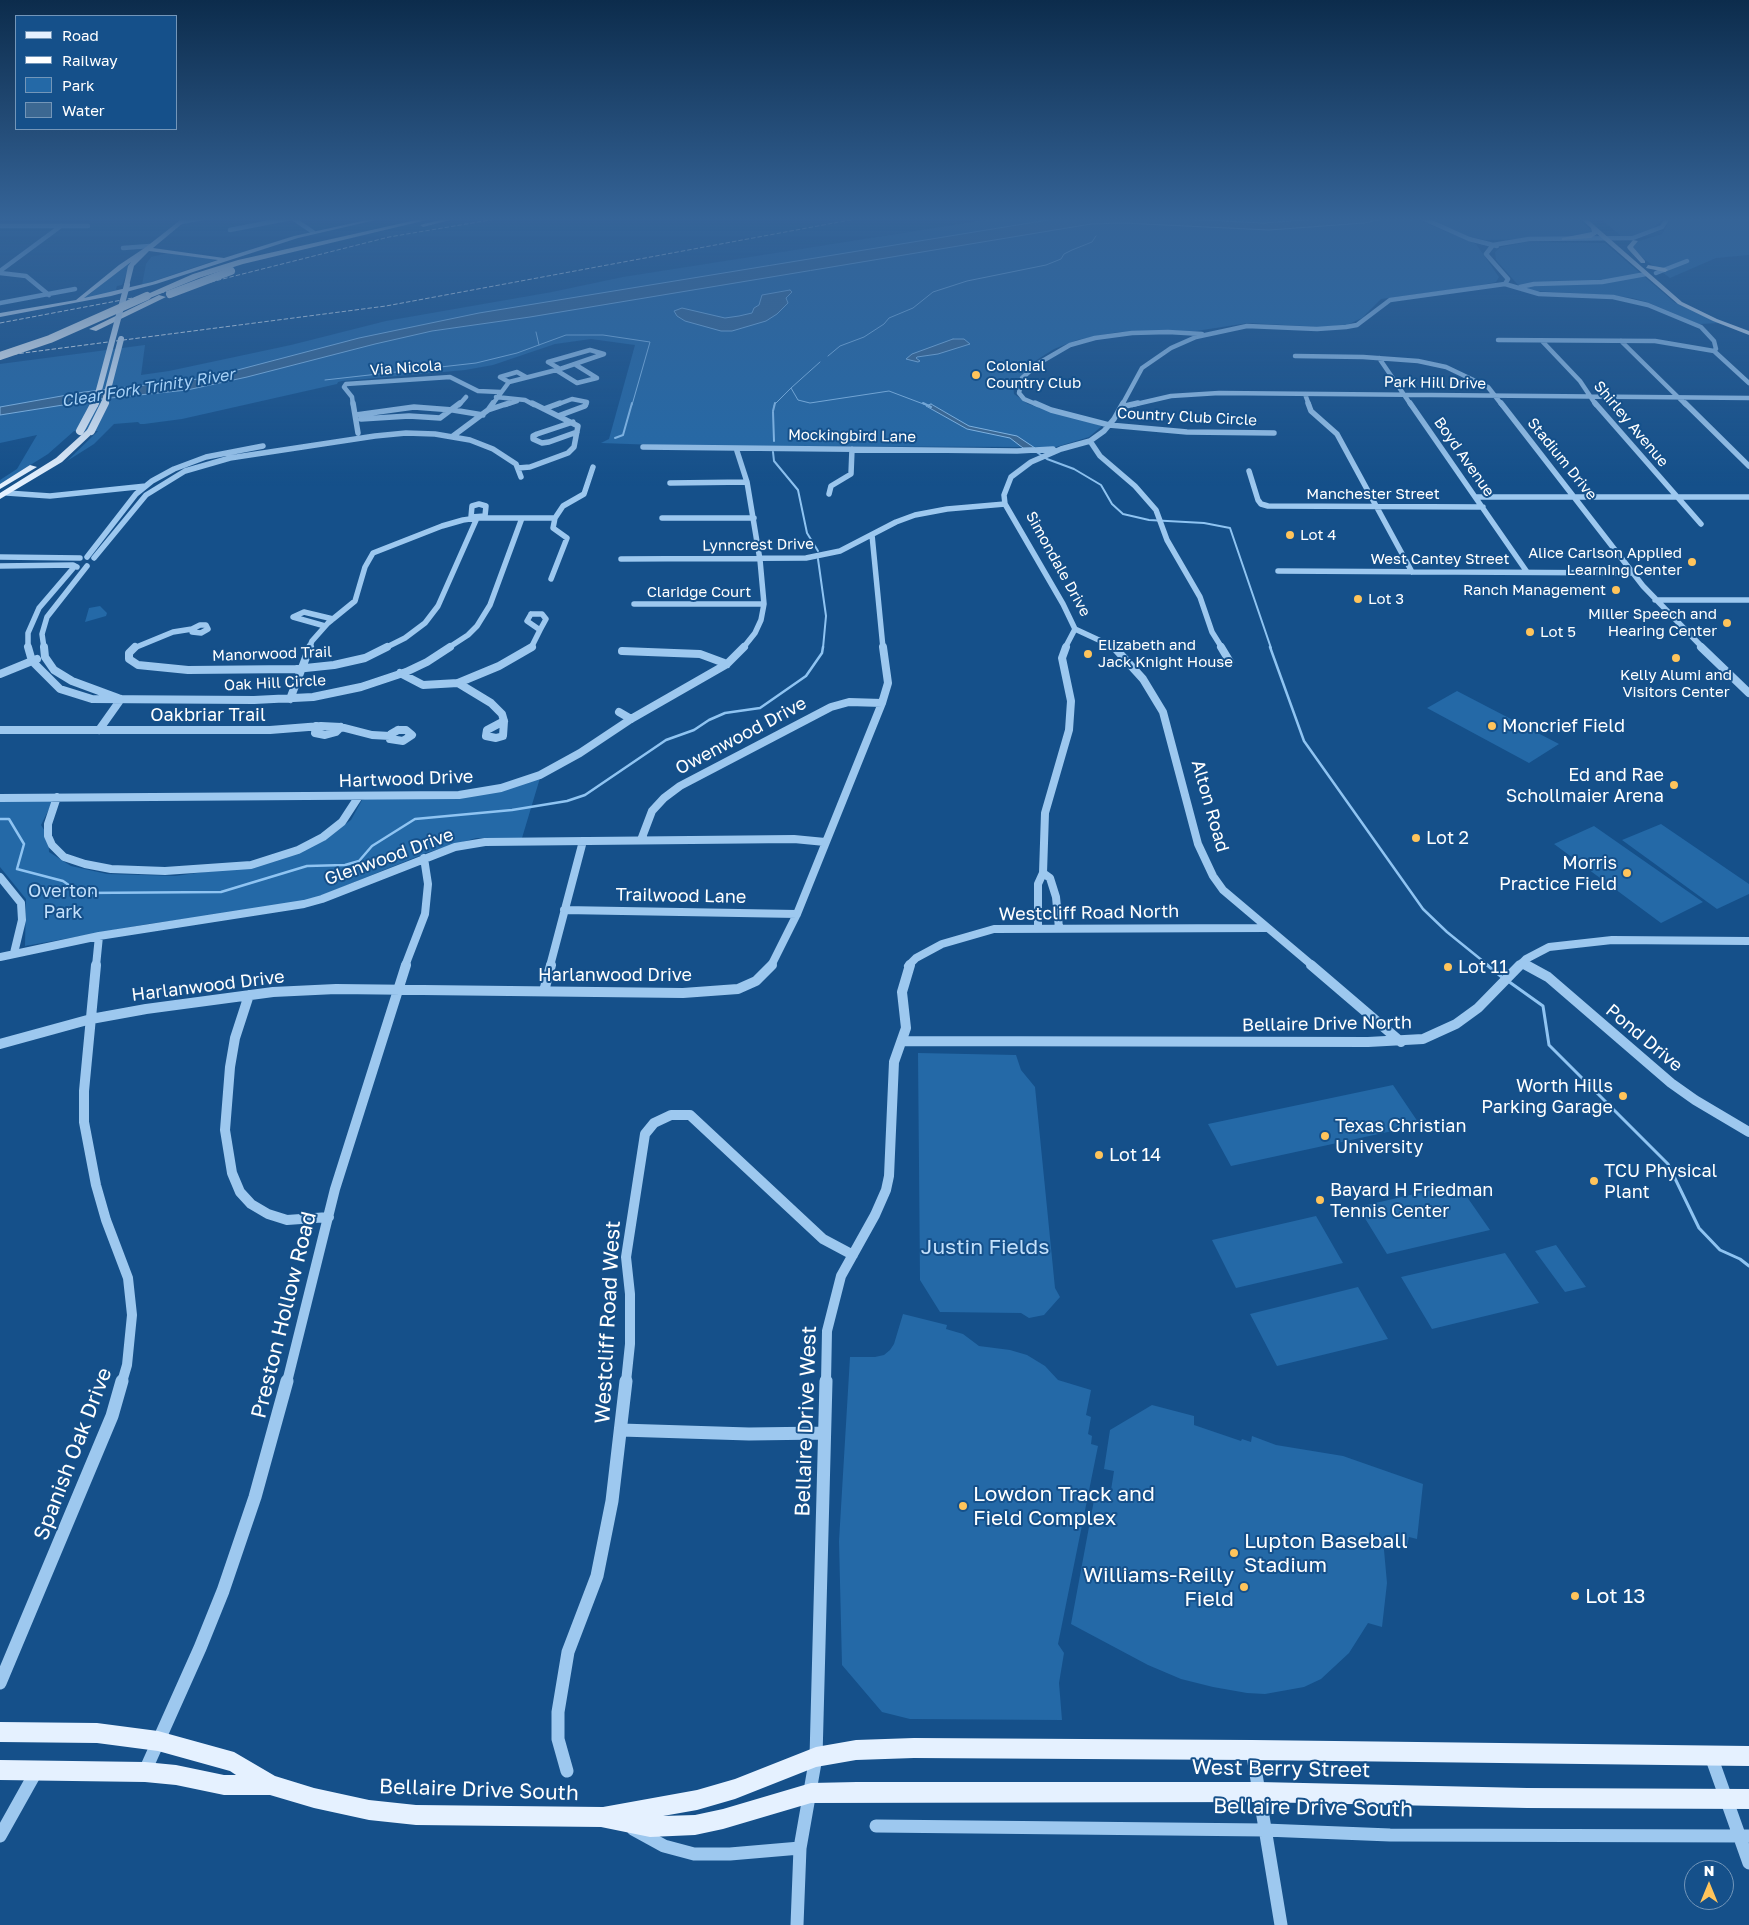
<!DOCTYPE html>
<html>
<head>
<meta charset="utf-8">
<style>
	body { margin:0 }
	#map { position:relative; width:1749px; height:1925px; overflow:hidden; background:#15508a; font-family:"Golos Text",sans-serif }
	canvas { display:block }
	.legend { position:absolute; left:15px; top:15px; width:162px; height:115px; box-sizing:border-box; background:#15508a; border:1px solid #7396b9; margin:0; padding:6px 9px; list-style:none; font-size:15px; color:#fff }
	.legend li { display:flex; align-items:center; gap:10px; height:25px }
	.legend b { width:25px; border:1px solid #7396b9 }
	.north { position:absolute; left:1684px; top:1860px; width:50px; height:50px; box-sizing:border-box; background:#15508a; border:1px solid #7396b9; border-radius:50%; rotate:0deg; font-size:14px; font-weight:700; line-height:20px; text-align:center; color:#fff }
	.north::after { content:''; display:block; margin:auto; width:18px; height:22px; background:#ffc45b; clip-path:polygon(50% 0,100% 100%,50% 72%,0 100%) }
</style>
</head>
<body>
<div id="map">
<canvas width="1749" height="1925"></canvas>
<ul class="legend">
<li><b style="height:6px;background:#e5f1ff"></b>Road</li>
<li><b style="height:6px;background:#fff"></b>Railway</li>
<li><b style="height:14px;background:#2469a7"></b>Park</li>
<li><b style="height:14px;background:#3c6892"></b>Water</li>
</ul>
<div class="north">N</div>
</div>
<script>
const context = document.querySelector('canvas').getContext('2d');
context.lineJoin = 'round';
function paint(path, color) {
  context.fillStyle = color;
  context.fill(path, 'evenodd');
}
function poly(rows) {
  const path = new Path2D();
  for (const r of rows) {
    path.moveTo(r[0], r[1]);
    for (let i = 2; i < r.length; i += 2) path.lineTo(r[i], r[i + 1]);
  }
  return path;
}
function stroke(path, color, width, dash) {
  context.strokeStyle = color;
  context.lineWidth = width;
  context.lineCap = dash ? 'butt' : 'round';
  context.setLineDash(dash || []);
  context.stroke(path);
}
function write(font, color, halo, rows, align = 'center') {
  context.font = font + ' "Golos Text",sans-serif';
  context.lineWidth = 4;
  context.setLineDash([]);
  context.textBaseline = 'middle';
  context.strokeStyle = halo;
  context.fillStyle = color;
  for (const [text, x, y, turn = 0] of rows) {
    context.save();
    context.translate(x, y);
    context.rotate((+turn || 0) * Math.PI / 180);
    context.textAlign = isNaN(turn) ? turn : align;
    if (halo) context.strokeText(text, 0, 0);
    context.fillText(text, 0, 0);
    context.restore();
  }
}
const green = poly([
	[998,218,1153,218,1153,224,1364,223,1387,218,1414,218,1476,244,1499,277,1496,282,1477,286,1381,299,1362,318,1347,325,1321,327,1248,323,1196,331,1118,332,1077,340,1054,349,1035,361,1013,385,1014,394,1028,404,1102,426,1089,437,1056,447,684,446,601,443,609,439,635,345,591,339,555,344,493,365,465,370,342,381,338,382,337,384,182,419,144,424,140,424,138,422,114,424,94,444,67,461,98,431,74,431,48,454,0,484,0,480,17,469,37,435,0,443,0,364,145,345,141,375,169,371,291,345,386,321,552,292,623,277],
	[1160,218,1299,218,1266,225],
	[1425,218,1578,218,1600,238,1485,240,1466,236],
	[1600,218,1664,218,1652,229,1639,235,1623,238],
	[1671,218,1749,218,1749,255,1716,258,1670,278,1640,256,1633,248,1633,245,1636,242,1662,234],
	[1526,242,1605,243,1674,302,1719,323,1699,324,1647,302,1632,298,1612,295,1534,291,1518,285,1496,260,1495,252,1501,247],
	[168,253,215,259,216,260,142,285,146,264,151,257],
	[131,262,122,285,117,286,116,289,118,291,76,301,90,294,121,267],
	[100,606,107,613,106,616,85,622,89,608],
	[1457,691,1559,744,1529,763,1427,708],
	[540,778,522,838,476,838,426,853,303,903,148,924,25,946,26,899,0,867,0,801,53,801,41,825,48,836,49,852,71,866,107,874,175,876,256,865,322,841,351,820,362,800,369,798,452,797],
	[1661,824,1749,884,1749,894,1717,909,1622,840],
	[1594,826,1703,902,1661,923,1554,844],
	[918,1053,1016,1055,1021,1070,1035,1087,1055,1288,1060,1297,1044,1315,1029,1318,1021,1313,940,1312,920,1280],
	[1393,1085,1420,1125,1231,1166,1208,1124],
	[1458,1184,1490,1230,1387,1254,1358,1207],
	[1316,1216,1343,1263,1236,1288,1212,1240],
	[1556,1245,1586,1287,1565,1292,1535,1251],
	[1505,1253,1539,1303,1432,1329,1401,1277],
	[1358,1287,1388,1339,1277,1366,1250,1314],
	[903,1314,947,1325,946,1329,963,1334,979,1346,1010,1350,1027,1355,1045,1366,1058,1380,1091,1390,1086,1415,1091,1417,1088,1434,1092,1436,1091,1444,1098,1446,1058,1644,1064,1653,1059,1683,1062,1720,910,1719,882,1712,842,1665,839,1541,850,1357,875,1357,884,1355,890,1350,894,1344],
	[1152,1405,1194,1416,1194,1425,1241,1441,1242,1439,1251,1442,1252,1436,1276,1445,1343,1456,1423,1484,1417,1539,1409,1537,1407,1547,1383,1539,1387,1583,1382,1627,1368,1623,1349,1653,1321,1679,1304,1687,1265,1694,1247,1693,1213,1687,1181,1679,1148,1665,1071,1624,1094,1500,1109,1503,1114,1471,1104,1469,1110,1430]
]);
const water = poly([
	[1060,218,1161,218,1264,223,1330,218,1387,218,1364,223,1269,230,1123,223,1091,224,530,317,432,331,375,344,247,377,187,390,101,399,0,415,0,407,84,392,207,378,359,338,479,313,1060,218],
	[790,290,792,292,786,298,788,303,777,314,766,321,732,331,721,331,685,321,677,316,674,311,682,308,725,318,739,316,752,313,754,308,759,305,762,295,790,290],
	[953,339,964,339,970,344,938,354,917,357,916,358,920,361,918,362,906,359,912,354,953,339],
	[931,404,969,426,1017,436,1035,448,1023,448,1010,438,967,429,926,406,931,404]
]);
const streamFar3 = poly([
	[536,332,539,345],
	[828,356,840,346,864,337,884,324,889,318,913,308,933,292,967,281,1046,265,1061,259,1064,254,1072,250,1092,242,1096,236],
	[820,362,791,388,798,400,810,403,889,391,926,405],
	[325,380,476,363,517,353,566,335,603,335,650,342,632,405],
	[774,405,791,388]
]);
const streamFar2 = poly([
	[923,403,931,407],
	[773,411,775,403],
	[773,412,774,441],
	[615,438,623,435,632,403],
	[1035,451,1047,459,1074,469,1101,485,1112,504,1123,514,1149,520,1204,523,1230,528,1271,648],
	[773,452,774,461,798,490,807,533,818,551],
	[818,559,826,616,823,648]
]);
const streamFar1 = poly([
	[1270,647,1304,741,1423,909,1447,932,1489,966],
	[0,819,9,819,24,844,17,869,63,881,80,893,221,892,307,866,345,865,359,861,372,846,415,819,512,810,567,801,585,795,666,740,694,730,709,720,725,713,760,708,806,676,822,653,823,647]
]);
const stream = poly([
	[1487,965,1503,978],
	[1508,981,1543,1006,1549,1045,1668,1164,1699,1228,1720,1250,1740,1259,1749,1266]
]);
const minorFar4 = poly([
	[292,218,313,232],
	[1422,218,1469,239,1497,246],
	[181,222,203,218],
	[0,226,88,226],
	[230,230,291,218],
	[123,248,150,246],
	[0,271,61,226],
	[0,273,26,276,49,295],
	[1656,273,1687,261],
	[1505,284,1508,279,1486,254,1493,245,1529,239,1633,238,1662,227,1668,218],
	[1505,284,1539,294,1613,297,1648,305,1701,327,1714,341,1716,349,1714,351],
	[1520,287,1534,284,1602,282,1646,274],
	[0,303,75,289],
	[1498,340,1655,341,1714,351],
	[1542,341,1580,381,1596,405],
	[1621,341,1686,405],
	[590,350,604,354,560,369,548,362,590,350],
	[1714,351,1749,383],
	[1295,356,1363,357,1418,361,1446,367,1488,387,1502,405],
	[1379,358,1411,405],
	[556,370,577,383,597,378,576,365],
	[509,382,500,377,517,372,526,377],
	[1305,394,1309,405],
	[496,397,525,400,534,405],
	[353,405,352,397,344,387,346,384,450,377,478,391,500,392],
	[459,405,466,397],
	[492,405,509,382,560,369],
	[505,405,517,401],
	[556,405,572,399,587,402,586,405],
	[1038,405,1024,399,1019,393,1022,378,1039,363,1070,345,1095,338,1132,333,1168,332,1202,334],
	[1122,405,1142,368,1171,348,1196,337,1247,326,1317,329,1346,327,1357,325,1390,300,1505,284],
	[1132,405,1171,396,1219,393,1749,398]
]);
const minorFar3 = poly([
	[353,403,358,433],
	[1035,403,1051,410,1109,425,1187,432,1274,433],
	[1308,403,1311,411,1337,434,1412,572],
	[1410,403,1527,572],
	[1501,403,1643,586,1703,648],
	[1595,403,1701,524],
	[1685,403,1749,466],
	[1121,407,1138,403],
	[544,409,560,403],
	[488,410,509,403],
	[356,415,414,407,453,410,483,415],
	[558,416,585,406,586,403],
	[361,419,409,416,440,418,460,403],
	[573,422,537,434,533,436,533,439,542,443,549,442,577,432],
	[453,436,488,410,493,403],
	[1090,441,1100,456,1135,486,1156,510,1167,540,1200,597,1212,632,1222,648],
	[643,447,1017,451,1053,449],
	[736,448,747,482,760,560,764,604,761,620,755,633,743,648],
	[518,468,530,467,568,453,574,447,578,426,532,403],
	[1249,471,1258,500,1261,504,1268,506,1483,507],
	[670,483,747,482],
	[7,493,50,496,146,486],
	[829,494,831,486,851,474,852,449],
	[1476,497,1749,497],
	[479,504,486,506,485,516,471,517,472,506,479,504],
	[662,518,754,518],
	[872,535,883,648],
	[0,557,80,558],
	[87,557,136,494,152,481,174,469,206,457,263,446],
	[94,558,146,495,185,471,230,458,375,436,406,433,435,434,470,440,493,449,516,464,521,477],
	[621,559,806,558,840,551,896,522,915,515,947,509,1005,504],
	[0,566,73,565,77,567],
	[1278,571,1633,573],
	[551,579,567,538,553,528,555,518,563,506,584,494,593,467],
	[1655,600,1749,600],
	[634,604,764,604],
	[531,614,542,614,546,619,540,630,527,621,531,614],
	[200,625,206,625,208,629,201,633,192,632,192,629,200,625],
	[325,626,293,617,304,612,333,619],
	[1075,629,1116,648],
	[28,648,28,633,39,608,75,566],
	[44,648,42,634,47,617,87,566],
	[134,648,173,632,192,629],
	[309,648,312,641,328,623,355,601,365,567,373,553,442,526,463,520,477,518,555,518],
	[385,648,405,638,425,623,438,606,477,518],
	[448,648,468,635,477,626,490,605,522,518],
	[531,648,540,630],
	[1065,648,1075,629,1063,604,1005,504,1004,495,1011,477,1031,462,1061,449,1090,441,1104,431,1114,419,1123,403]
]);
const minorFar2 = poly([
	[28,647,32,661,60,689,92,699,254,700,313,697,361,687,406,672,427,662,450,647],
	[44,647,45,657,54,670,72,681,118,698],
	[135,647,129,653,129,659,138,665,188,670,296,669,334,665,365,658,387,647],
	[1114,647,1143,679,1163,712,1198,844,1213,876,1223,890,1313,966],
	[1221,647,1230,662],
	[1701,647,1749,693],
	[622,651,700,654,727,664],
	[400,673,423,685,458,683,499,666,532,647],
	[0,674,37,659],
	[458,683,491,703,502,714,504,721],
	[290,699,310,647],
	[619,712,631,719],
	[504,721,503,736,496,738,486,736,487,730,504,721],
	[316,726,315,733,325,735,336,732,341,727],
	[0,730,270,730,321,726,341,727,372,735,390,736],
	[99,730,121,699],
	[398,730,406,730,412,735,403,741,390,739,391,734,398,730],
	[57,797,48,824,48,836,52,845,64,857,85,864,111,869,165,871,251,865,298,850,323,837,342,822,359,796],
	[0,798,459,795,501,788,540,775,580,753,631,719,727,664,744,647],
	[641,840,652,811,664,798,680,786,831,707,849,702,882,703],
	[1043,873,1050,878,1056,897,1059,928],
	[0,877,21,903,22,920,14,953],
	[564,910,797,914],
	[1038,928,1038,884,1043,873,1045,813,1069,730,1071,701,1062,658,1066,647],
	[0,957,99,936,304,904,322,899,455,847,485,842,794,839,825,842],
	[1522,963,1528,966],
	[96,966,99,936],
	[405,966,425,914,428,884,424,858],
	[550,966,583,841],
	[771,966,797,914,882,703,888,683,883,647],
	[908,966,916,958,942,944,994,929,1266,928],
	[1519,966,1526,959,1549,947,1612,940,1749,941]
]);
const minorFar1 = poly([
	[96,965,84,1091,84,1122,96,1185,106,1220,128,1278,132,1315,127,1365,122,1382],
	[1311,965,1401,1042],
	[1526,965,1548,977,1671,1083,1695,1100,1749,1132],
	[544,991,551,965],
	[249,995,235,1038,230,1067,225,1130,232,1173,240,1192,251,1204,268,1214,287,1220,329,1217],
	[902,1041,1368,1042,1423,1039,1456,1024,1478,1008,1520,965],
	[0,1044,91,1019,146,1009,273,992,336,989,683,993,738,989,756,981,772,965],
	[287,1382,335,1189,406,965],
	[626,1382,630,1344,630,1294,626,1257,645,1134,654,1123,671,1115,690,1115,823,1239,853,1255],
	[826,1382,827,1331,841,1276,875,1215,886,1190,889,1176,894,1062,906,1028,902,992,910,965]
]);
const minor = poly([
	[621,1430,749,1434,824,1433],
	[0,1683,112,1416,122,1381],
	[1252,1750,1281,1925],
	[1711,1756,1749,1863],
	[145,1771,200,1648,223,1591,255,1497,287,1381],
	[567,1771,558,1739,558,1712,568,1652,597,1576,612,1501,626,1381],
	[876,1826,1265,1830,1390,1835,1749,1836],
	[633,1829,664,1846,694,1854,730,1854,800,1848],
	[0,1836,37,1770],
	[797,1925,800,1848,816,1757,826,1381]
]);
const major = poly([
	[183,218,189,218,153,248,224,258,294,236,376,218,384,218,298,238,156,284,111,296,0,317,0,313,76,300,119,265,146,247,183,218],
	[149,251,218,260,152,282,84,298,131,262,128,266,124,285,129,286,134,266,149,251],
	[1580,218,1586,218,1682,302,1717,319,1749,331,1749,335,1713,321,1678,304,1597,234,1591,238,1562,240,1562,238,1592,232,1591,228,1580,218],
	[1633,240,1638,241,1633,247,1645,261,1645,263,1641,263,1628,249,1627,247,1633,240],
	[1648,265,1665,268,1668,270,1665,272,1646,268,1648,265],
	[88,429,95,431,62,462,0,499,0,493,56,458,88,429],
	[30,465,37,467,0,489,0,484,30,465],
	[0,1722,97,1723,158,1731,234,1752,275,1776,314,1788,369,1800,416,1805,603,1807,697,1790,735,1779,816,1747,856,1740,914,1738,1252,1740,1749,1746,1749,1766,1252,1760,914,1758,856,1760,816,1767,735,1799,697,1810,663,1816,695,1815,723,1809,811,1783,857,1782,1259,1782,1527,1788,1749,1789,1749,1809,1527,1808,1259,1802,811,1803,723,1829,695,1835,650,1837,601,1827,416,1825,369,1820,314,1808,270,1795,224,1795,176,1785,145,1782,0,1780,0,1760,145,1762,176,1765,224,1775,236,1775,230,1771,158,1751,97,1743,0,1742,0,1722]
]);
const highway = poly([
	[425,218,435,218,243,264,199,278,150,298,143,296,193,274,238,260,425,218],
	[448,218,458,218,423,227,420,225,448,218],
	[159,295,166,297,96,331,89,329,159,295]
]);
const rail = poly([
	[0,323,191,287,389,237,502,218],
	[0,356,386,306,861,218]
]);
const majorBridgeFar1 = poly([
	[95,405,127,285],
	[104,405,121,339]
]);
const majorBridge = poly([
	[80,431,95,403],
	[91,431,105,403]
]);
const highwayBridge = poly([
	[170,294,231,271],
	[0,356,50,339,147,296]
]);
const markers = [
	[976,375,5,"#ffc45b"],
	[1290,535,5,"#ffc45b"],
	[1692,562,5,"#ffc45b"],
	[1616,590,5,"#ffc45b"],
	[1358,599,5,"#ffc45b"],
	[1727,623,5,"#ffc45b"],
	[1530,632,5,"#ffc45b"],
	[1088,654,5,"#ffc45b"],
	[1676,658,5,"#ffc45b"],
	[1492,726,5,"#ffc45b"],
	[1674,785,5,"#ffc45b"],
	[1416,838,5,"#ffc45b"],
	[1627,873,5,"#ffc45b"],
	[1448,967,5,"#ffc45b"],
	[1623,1096,5,"#ffc45b"],
	[1325,1136,5,"#ffc45b"],
	[1099,1155,5,"#ffc45b"],
	[1594,1181,5,"#ffc45b"],
	[1320,1200,5,"#ffc45b"],
	[963,1506,5,"#ffc45b"],
	[1234,1553,5,"#ffc45b"],
	[1244,1587,5,"#ffc45b"],
	[1575,1596,5,"#ffc45b"]
];
const farPoinames = [
	["Colonial",986,366],
	["Country Club",986,383],
	["Lot 4",1300,535],
	["Alice Carlson Applied",1682,553,"right"],
	["Learning Center",1682,570,"right"],
	["Ranch Management",1606,590,"right"],
	["Lot 3",1368,599],
	["Miller Speech and",1717,614,"right"],
	["Hearing Center",1717,631,"right"],
	["Lot 5",1540,632],
	["Elizabeth and",1098,645],
	["Jack Knight House",1098,662],
	["Kelly Alumi and",1676,675,"center"],
	["Visitors Center",1676,692,"center"]
];
const farStreetnames = [
	["Via Nicola",406,368,-4],
	["Park Hill Drive",1435,383,1],
	["Country Club Circle",1187,417,3],
	["Shirley Avenue",1631,424,50],
	["Mockingbird Lane",852,436,1],
	["Boyd Avenue",1464,457,55],
	["Stadium Drive",1562,459,51],
	["Manchester Street",1373,494],
	["Lynncrest Drive",758,545,-1],
	["West Cantey Street",1440,559],
	["Simondale Drive",1058,564,61],
	["Claridge Court",699,592],
	["Manorwood Trail",272,654,-2],
	["Oak Hill Circle",275,683,-3]
];
const farWaternames = [
	["Clear Fork Trinity River",148,388,-9]
];
const streetNames = [
	["Oakbriar Trail",208,715],
	["Owenwood Drive",741,736,-28],
	["Hartwood Drive",406,779,-2],
	["Alton Road",1210,806,74],
	["Glenwood Drive",389,857,-20],
	["Trailwood Lane",681,896,1],
	["Westcliff Road North",1089,913,-1],
	["Harlanwood Drive",615,975],
	["Harlanwood Drive",208,986,-7],
	["Bellaire Drive North",1327,1024,-1],
	["Pond Drive",1644,1038,40]
];
const poiNames = [
	["Moncrief Field",1502,726],
	["Ed and Rae",1664,775,"right"],
	["Schollmaier Arena",1664,796,"right"],
	["Lot 2",1426,838],
	["Morris",1617,863,"right"],
	["Practice Field",1617,884,"right"],
	["Lot 11",1458,967],
	["Worth Hills",1613,1086,"right"],
	["Parking Garage",1613,1107,"right"],
	["Texas Christian",1335,1126],
	["University",1335,1147],
	["Lot 14",1109,1155],
	["TCU Physical",1604,1171],
	["Plant",1604,1192],
	["Bayard H Friedman",1330,1190],
	["Tennis Center",1330,1211]
];
const parkNames = [
	["Overton",63,891],
	["Park",63,912]
];
const nearParknames = [
	["Justin Fields",985,1247]
];
const nearStreetnames = [
	["Preston Hollow Road",284,1315,-76],
	["Westcliff Road West",608,1322,-87],
	["Bellaire Drive West",806,1421,-88],
	["Spanish Oak Drive",73,1454,-69],
	["West Berry Street",1281,1769,1],
	["Bellaire Drive South",479,1790,2],
	["Bellaire Drive South",1313,1808,1]
];
const nearPoinames = [
	["Lowdon Track and",973,1494],
	["Field Complex",973,1518],
	["Lupton Baseball",1244,1541],
	["Stadium",1244,1565],
	["Williams-Reilly",1234,1575,"right"],
	["Field",1234,1599,"right"],
	["Lot 13",1585,1596]
];
paint(green, '#2469a7');
paint(water, '#3c6892');
stroke(water, '#8fc4f2', 1);
stroke(streamFar3, '#8fc4f2', 1);
stroke(streamFar2, '#8fc4f2', 2);
stroke(streamFar1, '#8fc4f2', 2.5);
stroke(stream, '#8fc4f2', 3);
stroke(minorFar4, '#9dc8ef', 4.5);
stroke(minorFar3, '#9dc8ef', 5.5);
stroke(minorFar2, '#9dc8ef', 8);
stroke(minorFar1, '#9dc8ef', 10);
stroke(minor, '#9dc8ef', 13);
paint(major, '#e5f1ff');
paint(highway, '#fff');
stroke(rail, '#fff', 1, [4.5, 2]);
stroke(majorBridgeFar1, '#e5f1ff', 6);
stroke(majorBridge, '#e5f1ff', 8);
stroke(highwayBridge, '#fff', 8);
const sky = context.createLinearGradient(0, 0, 0, 487);
sky.addColorStop(0, '#0c2c4c');
sky.addColorStop(0.45, '#356498');
sky.addColorStop(1, '#35649800');
context.fillStyle = sky;
context.fillRect(0, 0, 1749, 487);
for (const [x, y, r, color] of markers) {
  const dot = new Path2D();
  dot.arc(x, y, r, 0, 2 * Math.PI);
  context.fillStyle = color;
  context.fill(dot);
  stroke(dot, '#15508a', 2);
}
write('15px', '#fff', '#15508a', farPoinames, 'left');
write('15px', '#fff', '#15508a', farStreetnames);
write('italic 16px', '#a8d2f7', '#15508a', farWaternames);
write('18px', '#fff', '#15508a', streetNames);
write('18px', '#fff', '#15508a', poiNames, 'left');
write('18px', '#c3e0fb', '#15508a', parkNames);
write('21px', '#c3e0fb', '#15508a', nearParknames);
write('21px', '#fff', '#15508a', nearStreetnames);
write('21px', '#fff', '#15508a', nearPoinames, 'left');
</script>
</body>
</html>
